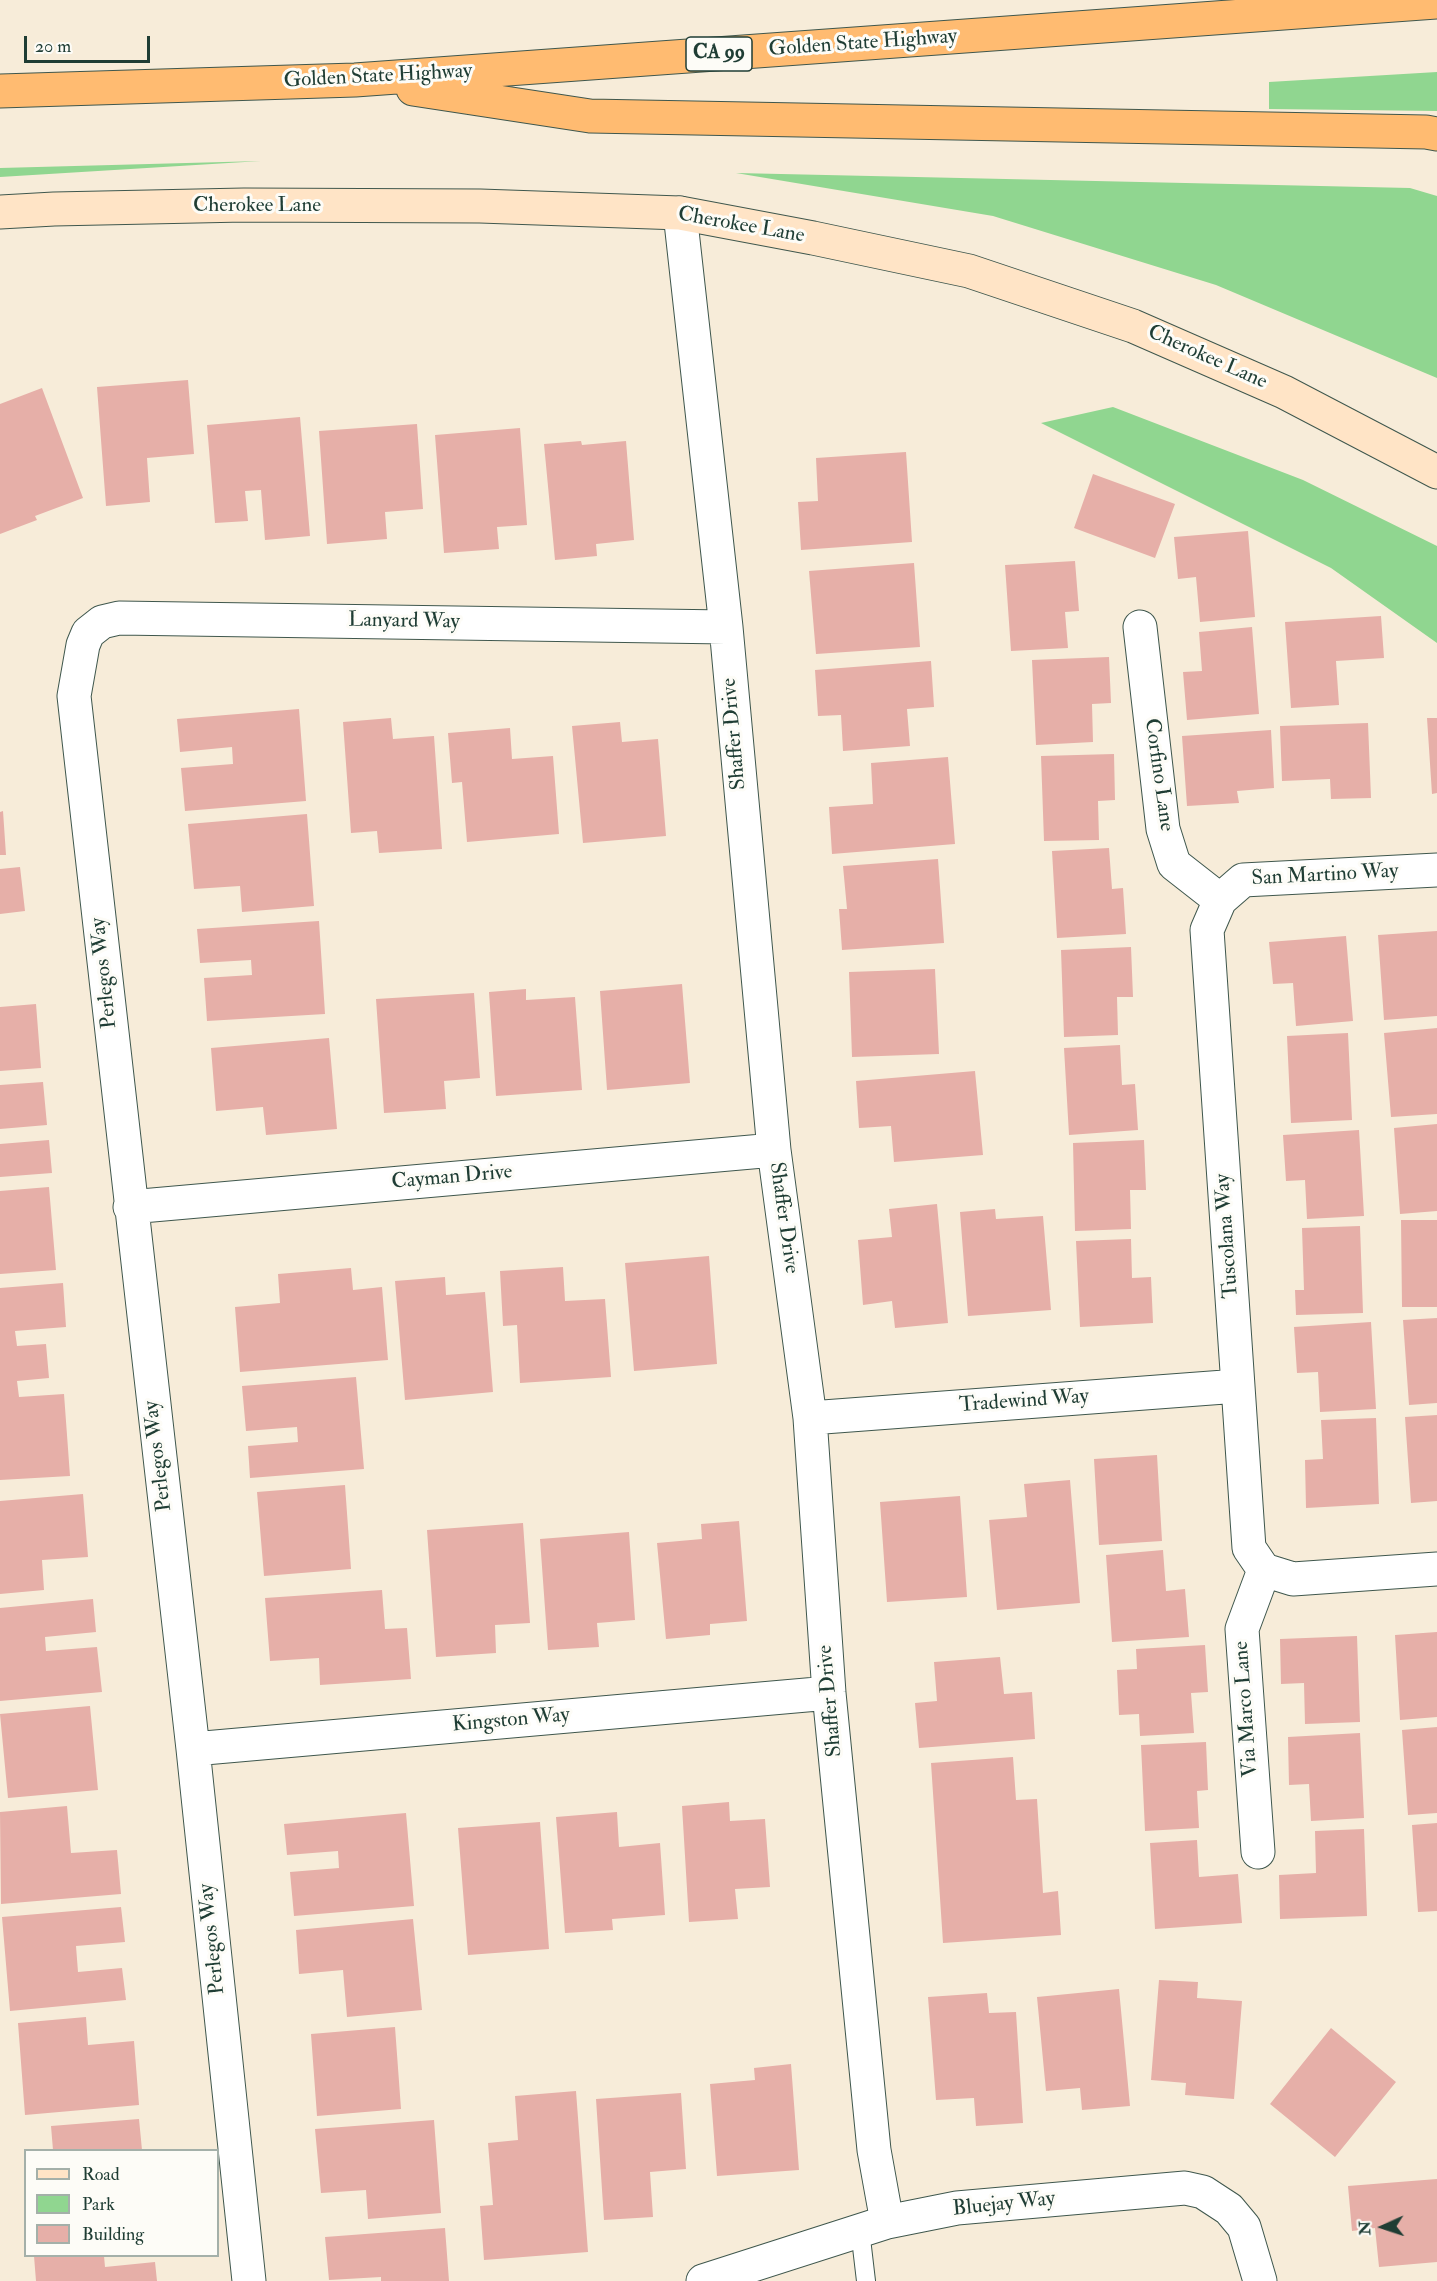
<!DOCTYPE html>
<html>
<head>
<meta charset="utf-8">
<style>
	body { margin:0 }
	#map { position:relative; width:1437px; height:2281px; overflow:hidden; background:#f7ecd9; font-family:"IM FELL Double Pica",serif }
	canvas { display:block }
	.legend { position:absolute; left:24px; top:2149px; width:195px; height:108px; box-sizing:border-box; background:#fdfcf7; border:2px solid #a4b0a9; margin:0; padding:8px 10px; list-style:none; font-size:18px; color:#1f3d34 }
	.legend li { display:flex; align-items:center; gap:12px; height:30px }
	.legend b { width:30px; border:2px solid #a4b0a9 }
	.north { position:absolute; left:1353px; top:2197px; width:60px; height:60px; -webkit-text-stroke:4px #fdfcf7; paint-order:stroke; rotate:267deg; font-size:16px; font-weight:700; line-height:24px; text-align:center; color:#1f3d34 }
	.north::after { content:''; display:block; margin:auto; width:21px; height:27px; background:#1f3d34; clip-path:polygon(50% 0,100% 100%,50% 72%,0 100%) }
	.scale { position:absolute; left:24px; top:36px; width:126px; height:27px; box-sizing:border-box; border:3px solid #1f3d34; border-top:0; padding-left:8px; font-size:18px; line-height:21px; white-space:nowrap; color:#1f3d34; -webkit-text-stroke:4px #fdfcf7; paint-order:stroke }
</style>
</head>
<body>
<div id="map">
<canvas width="1437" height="2281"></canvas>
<ul class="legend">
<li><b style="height:8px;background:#ffe4c6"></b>Road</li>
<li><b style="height:16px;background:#90d690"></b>Park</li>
<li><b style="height:16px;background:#e6afa8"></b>Building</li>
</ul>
<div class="north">N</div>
<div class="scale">20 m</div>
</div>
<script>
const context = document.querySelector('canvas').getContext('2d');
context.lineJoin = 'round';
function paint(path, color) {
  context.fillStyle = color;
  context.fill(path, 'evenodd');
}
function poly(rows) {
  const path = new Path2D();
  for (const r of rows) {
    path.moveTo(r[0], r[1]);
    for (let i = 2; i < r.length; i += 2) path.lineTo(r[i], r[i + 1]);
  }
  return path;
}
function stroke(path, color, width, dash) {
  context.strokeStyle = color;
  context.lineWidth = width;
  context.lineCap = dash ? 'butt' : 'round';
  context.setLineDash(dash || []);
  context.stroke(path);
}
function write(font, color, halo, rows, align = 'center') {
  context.font = font + ' "IM FELL Double Pica",serif';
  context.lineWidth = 6;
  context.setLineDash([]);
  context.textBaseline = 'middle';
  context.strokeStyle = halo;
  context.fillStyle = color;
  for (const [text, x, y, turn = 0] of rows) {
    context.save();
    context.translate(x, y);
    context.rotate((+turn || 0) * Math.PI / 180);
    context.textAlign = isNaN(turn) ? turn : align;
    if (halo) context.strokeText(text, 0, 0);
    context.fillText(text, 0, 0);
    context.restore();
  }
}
const green = poly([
	[1437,72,1437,111,1269,109,1269,82],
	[261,161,0,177,0,168],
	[736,173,1410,188,1437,196,1437,378,1216,285,993,216],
	[1113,407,1303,480,1437,546,1437,643,1331,568,1041,423]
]);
const building = poly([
	[188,380,194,454,147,458,150,502,106,506,97,387],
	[42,388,83,498,35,516,37,520,0,534,0,404],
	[300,417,310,536,265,540,261,490,245,491,248,521,215,523,207,425],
	[417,424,423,509,385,512,387,539,327,544,319,431],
	[520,428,527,525,497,527,499,549,444,553,435,435],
	[581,441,582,445,626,441,634,540,596,544,597,556,555,560,544,444],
	[906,452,912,542,801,550,798,502,818,501,816,458],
	[1093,474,1175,504,1155,558,1074,528],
	[1248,531,1255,617,1200,622,1196,577,1178,579,1174,537],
	[1075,561,1079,611,1065,612,1068,648,1011,651,1005,565],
	[914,563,920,647,816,654,809,571],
	[1381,616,1384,658,1336,661,1339,705,1291,708,1285,622],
	[1252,627,1259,714,1187,720,1183,672,1202,671,1199,632],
	[1109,657,1111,703,1092,704,1093,742,1036,745,1032,660],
	[931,661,934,707,907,709,910,746,843,751,841,715,818,716,815,670],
	[299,709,306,801,185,811,181,768,233,764,232,747,180,752,177,719],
	[391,718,393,739,434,736,442,849,379,853,377,831,351,833,343,722],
	[1427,718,1437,718,1437,793,1432,794],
	[620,722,622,742,658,739,666,836,583,843,572,726],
	[1368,723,1371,798,1331,799,1330,779,1282,781,1280,726],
	[510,728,512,759,553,756,559,834,467,842,462,782,452,783,448,733],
	[1271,730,1274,788,1237,791,1239,803,1187,806,1182,736],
	[1114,754,1115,800,1098,801,1099,840,1044,841,1041,756],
	[948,757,955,844,832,854,829,807,873,804,871,763],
	[3,811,6,855,0,855,0,812],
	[307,814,314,906,242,912,240,886,194,889,188,824],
	[1109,848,1112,889,1123,888,1126,934,1057,938,1052,851],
	[938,859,944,943,842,950,839,909,847,909,843,866],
	[20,867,25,911,0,914,0,869],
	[319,921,325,1014,207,1021,204,978,252,975,251,960,200,963,197,929],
	[1437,931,1437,1016,1384,1020,1378,935],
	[1346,936,1353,1021,1296,1026,1293,983,1273,984,1269,942],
	[1131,947,1133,997,1117,997,1118,1035,1064,1037,1061,950],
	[935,969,939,1054,852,1057,849,972],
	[682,984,690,1083,607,1090,600,991],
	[526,989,526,1000,575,997,582,1090,496,1096,489,992],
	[474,993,480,1078,444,1081,446,1109,384,1113,376,999],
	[36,1004,41,1068,0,1071,0,1007],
	[1437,1028,1437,1114,1391,1117,1384,1033],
	[1348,1033,1352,1120,1291,1123,1287,1036],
	[329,1038,337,1129,266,1135,263,1107,216,1111,211,1048],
	[1120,1045,1122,1085,1135,1084,1138,1130,1069,1135,1064,1048],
	[975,1071,983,1155,894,1162,891,1126,859,1128,856,1081],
	[43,1082,47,1125,0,1129,0,1085],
	[1437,1124,1437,1211,1400,1214,1394,1128],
	[1359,1130,1364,1216,1307,1219,1305,1180,1286,1181,1283,1135],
	[49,1140,52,1173,0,1177,0,1144],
	[1144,1140,1146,1190,1130,1190,1131,1229,1075,1231,1073,1143],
	[49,1187,56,1270,0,1274,0,1191],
	[937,1204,948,1323,895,1328,892,1301,863,1305,858,1240,892,1237,889,1209],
	[995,1209,996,1219,1043,1216,1051,1310,968,1316,960,1212],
	[1401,1220,1437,1220,1437,1307,1402,1307],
	[1360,1226,1363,1313,1296,1315,1295,1290,1304,1290,1302,1228],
	[1131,1239,1132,1278,1151,1277,1153,1323,1080,1327,1076,1241],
	[709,1256,717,1364,634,1371,625,1263],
	[563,1267,565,1301,605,1299,611,1377,520,1383,517,1325,503,1326,500,1271],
	[351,1268,353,1290,382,1287,388,1360,240,1372,235,1307,280,1303,278,1274],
	[445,1277,446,1295,485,1292,493,1392,405,1400,395,1281],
	[63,1283,66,1327,15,1331,17,1346,46,1344,49,1378,17,1381,19,1397,64,1394,70,1476,0,1480,0,1288],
	[1437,1318,1437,1403,1409,1405,1403,1320],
	[1371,1322,1376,1409,1320,1412,1318,1372,1297,1373,1294,1327],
	[356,1377,364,1469,250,1478,248,1446,298,1442,297,1427,246,1431,242,1386],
	[1437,1415,1437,1501,1411,1503,1405,1417],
	[1376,1418,1379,1504,1306,1508,1305,1460,1323,1459,1321,1420],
	[1157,1455,1162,1541,1099,1545,1094,1459],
	[1070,1480,1080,1603,997,1610,989,1520,1027,1517,1024,1484],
	[345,1485,351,1569,264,1576,257,1492],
	[83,1494,88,1557,42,1560,44,1590,0,1594,0,1501],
	[960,1496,967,1597,887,1602,880,1502],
	[739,1521,747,1621,710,1624,710,1635,666,1639,657,1543,702,1539,701,1524],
	[523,1523,530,1623,495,1625,496,1653,436,1657,427,1530],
	[629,1532,635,1620,597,1623,599,1647,548,1650,540,1539],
	[1163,1550,1166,1591,1185,1589,1189,1637,1112,1642,1106,1555],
	[382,1590,385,1629,407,1628,411,1679,320,1685,319,1658,270,1661,265,1598],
	[93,1599,96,1632,45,1637,46,1651,97,1647,102,1692,0,1701,0,1608],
	[1437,1632,1437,1717,1400,1720,1395,1635],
	[1357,1636,1360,1722,1305,1724,1304,1683,1281,1684,1280,1639],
	[1205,1645,1208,1692,1191,1693,1194,1733,1140,1736,1139,1714,1119,1715,1117,1670,1137,1669,1136,1649],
	[1000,1657,1004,1694,1032,1692,1035,1739,919,1748,915,1703,937,1701,934,1662],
	[90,1706,98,1790,8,1798,0,1714],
	[1437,1727,1437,1813,1408,1815,1402,1730],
	[1360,1733,1364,1818,1311,1821,1309,1784,1289,1785,1288,1737],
	[1206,1742,1208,1790,1197,1791,1199,1828,1145,1831,1141,1745],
	[1013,1757,1016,1800,1037,1799,1043,1893,1058,1891,1061,1935,943,1943,931,1763],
	[729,1802,730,1821,765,1819,770,1887,735,1889,738,1919,689,1922,682,1806],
	[67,1806,71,1853,117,1850,121,1894,1,1904,0,1812],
	[617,1812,619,1847,660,1843,665,1915,612,1919,613,1930,565,1933,556,1817],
	[406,1813,414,1906,294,1916,290,1872,339,1868,338,1851,287,1855,284,1824],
	[540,1822,549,1949,468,1955,458,1828],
	[1437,1823,1437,1911,1418,1912,1412,1825],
	[1364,1829,1367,1916,1280,1919,1279,1875,1316,1873,1315,1831],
	[1197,1840,1199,1877,1238,1874,1242,1923,1155,1929,1150,1843],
	[121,1907,125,1942,76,1946,78,1972,122,1968,126,2000,10,2011,2,1917],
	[413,1919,422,2010,347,2017,343,1970,299,1974,296,1930],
	[1159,1980,1198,1982,1197,1998,1242,2001,1234,2099,1185,2095,1186,2083,1151,2080],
	[1119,1989,1130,2106,1082,2110,1080,2088,1046,2091,1037,1997],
	[987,1993,989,2013,1016,2012,1023,2123,976,2126,974,2098,936,2100,928,1997],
	[86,2017,88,2045,134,2041,139,2105,25,2115,18,2023],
	[395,2027,401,2109,317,2116,311,2034],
	[1331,2028,1396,2082,1335,2157,1270,2104],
	[791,2064,799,2170,717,2176,710,2084,755,2080,754,2068],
	[576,2091,588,2252,484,2260,480,2206,493,2205,488,2143,518,2140,515,2096],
	[681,2093,686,2169,650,2172,653,2217,604,2220,596,2099],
	[139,2119,142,2150,53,2150,51,2126],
	[434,2120,441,2213,368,2219,366,2190,321,2193,315,2129],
	[1437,2179,1437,2262,1379,2267,1375,2228,1352,2231,1348,2186],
	[445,2228,449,2281,381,2281,381,2277,329,2280,325,2237],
	[34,2256,104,2256,105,2267,155,2262,157,2281,36,2281]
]);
const lane = poly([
	[860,2230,866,2281]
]);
const street = poly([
	[680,213,726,627,774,1150,810,1418,829,1693,874,2150,887,2222],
	[1140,627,1163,829,1174,864,1220,900],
	[130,1207,774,1150],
	[810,1418,1238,1386],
	[1264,1570,1249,1548,1207,930,1220,900,1243,880,1437,870],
	[1264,1570,1293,1579,1437,1569],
	[193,1749,829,1693],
	[1258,1852,1242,1629,1264,1570],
	[249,2281,193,1749,74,696,83,645,88,633,102,622,119,618,726,627],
	[703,2281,887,2222,957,2208,1185,2188,1203,2192,1229,2209,1244,2227,1260,2281]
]);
const secondary = poly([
	[0,212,54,209,244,205,480,206,680,213,813,238,969,271,1133,326,1284,392,1437,472]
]);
const highway = poly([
	[413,89,590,116,1426,132,1437,134],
	[0,91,355,80,1437,2]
]);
const shields = [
	[719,54,66]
];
const shieldNames = [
	["CA 99",719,54]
];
const streetNames = [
	["Golden State Highway",863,44,-4],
	["Golden State Highway",378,77,-3],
	["Cherokee Lane",257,206],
	["Cherokee Lane",741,226,10],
	["Cherokee Lane",1207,358,24],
	["Lanyard Way",404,622,1],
	["Shaffer Drive",735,734,-95],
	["Corfino Lane",1158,775,82],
	["San Martino Way",1325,876,-3],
	["Perlegos Way",105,973,-96],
	["Cayman Drive",452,1178,-5],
	["Shaffer Drive",783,1218,82],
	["Tuscolana Way",1228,1236,-94],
	["Tradewind Way",1024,1402,-4],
	["Perlegos Way",159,1456,-97],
	["Shaffer Drive",831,1701,-95],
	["Via Marco Lane",1247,1709,-94],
	["Kingston Way",511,1721,-5],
	["Perlegos Way",213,1939,-96],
	["Bluejay Way",1004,2205,-6]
];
paint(green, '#90d690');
paint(building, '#e6afa8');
stroke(lane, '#3f574d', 20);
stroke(street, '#3f574d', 35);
stroke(secondary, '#3f574d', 35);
stroke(highway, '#3f574d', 35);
stroke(lane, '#fff', 18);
stroke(street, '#fff', 33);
stroke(secondary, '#ffe4c6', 33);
stroke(highway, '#ffbb71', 33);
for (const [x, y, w] of shields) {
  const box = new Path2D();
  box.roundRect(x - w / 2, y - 17, w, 34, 4.5);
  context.fillStyle = '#fdfcf7';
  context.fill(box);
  stroke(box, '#1f3d34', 1.5);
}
write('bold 20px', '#1f3d34', null, shieldNames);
write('21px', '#1f3d34', '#fdfcf7', streetNames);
</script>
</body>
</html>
